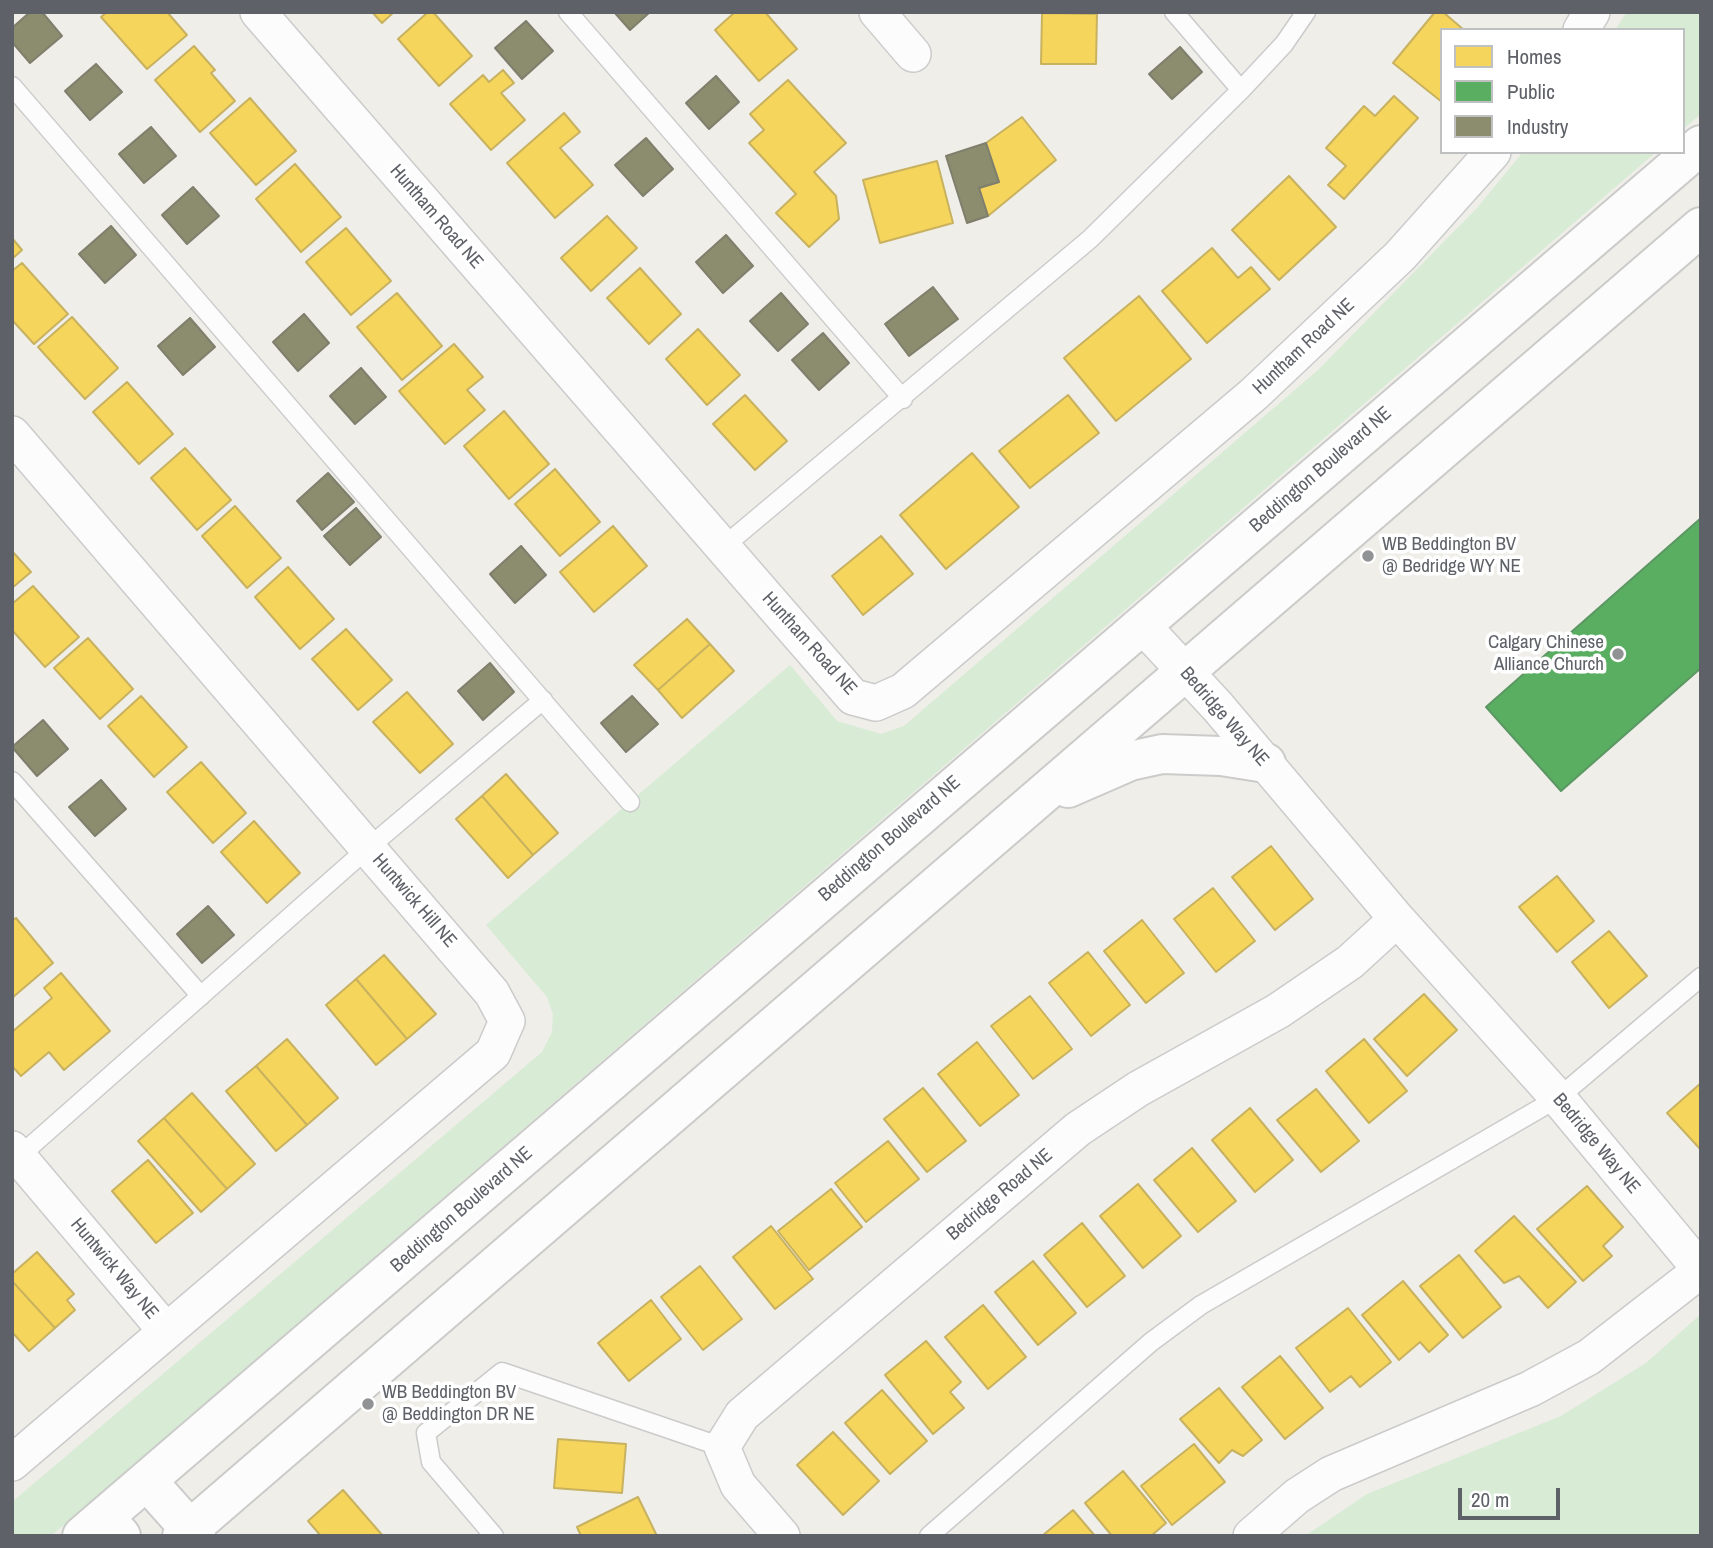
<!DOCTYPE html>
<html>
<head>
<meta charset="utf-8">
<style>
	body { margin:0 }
	#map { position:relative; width:1713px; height:1548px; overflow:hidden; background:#efeee9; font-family:"Archivo Narrow",sans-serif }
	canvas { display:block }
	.frame { position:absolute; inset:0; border:14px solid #5e6167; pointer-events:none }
	.legend { position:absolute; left:1440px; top:28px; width:245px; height:126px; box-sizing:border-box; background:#fff; border:2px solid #bfc0c2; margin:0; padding:9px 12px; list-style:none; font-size:21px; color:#5e6167 }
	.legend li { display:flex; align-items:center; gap:14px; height:35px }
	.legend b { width:35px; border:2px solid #bfc0c2 }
	.scale { position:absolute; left:1458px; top:1488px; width:102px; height:32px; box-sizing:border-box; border:4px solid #5e6167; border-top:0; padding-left:9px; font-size:21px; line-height:24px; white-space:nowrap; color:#5e6167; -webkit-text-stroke:5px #fff; paint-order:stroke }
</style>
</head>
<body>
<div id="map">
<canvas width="1713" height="1548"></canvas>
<div class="frame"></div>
<ul class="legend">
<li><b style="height:19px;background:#f6d55c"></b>Homes</li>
<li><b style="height:19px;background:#5aae61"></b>Public</li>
<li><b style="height:19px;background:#8c8c6e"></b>Industry</li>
</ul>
<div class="scale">20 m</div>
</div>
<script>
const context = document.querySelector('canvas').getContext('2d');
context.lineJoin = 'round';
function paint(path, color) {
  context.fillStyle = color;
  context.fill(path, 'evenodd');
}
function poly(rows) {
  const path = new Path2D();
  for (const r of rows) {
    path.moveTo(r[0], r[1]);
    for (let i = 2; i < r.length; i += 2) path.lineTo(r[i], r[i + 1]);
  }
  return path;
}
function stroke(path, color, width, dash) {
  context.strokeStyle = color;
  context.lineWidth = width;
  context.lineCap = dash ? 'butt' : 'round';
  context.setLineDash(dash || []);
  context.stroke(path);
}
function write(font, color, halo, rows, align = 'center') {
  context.font = font + ' "Archivo Narrow",sans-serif';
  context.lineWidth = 7;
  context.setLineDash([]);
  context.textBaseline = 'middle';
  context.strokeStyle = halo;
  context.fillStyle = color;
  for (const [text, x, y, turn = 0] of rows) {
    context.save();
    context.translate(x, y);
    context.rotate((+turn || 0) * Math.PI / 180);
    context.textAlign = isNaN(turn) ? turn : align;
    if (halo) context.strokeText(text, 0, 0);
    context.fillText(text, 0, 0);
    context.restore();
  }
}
const green = poly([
	[1627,12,1701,12,1701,114,1683,129,1683,30,1615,30],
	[1523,152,1656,152,51,1536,12,1536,12,1502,542,1052,552,1032,553,1015,547,997,486,925,790,665,837,721,881,734,904,726,1318,370,1477,208],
	[1701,1314,1701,1536,1305,1536,1367,1494,1561,1416,1646,1363]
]);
const homes = poly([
	[107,12,167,12,187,35,147,69,101,17,107,12],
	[372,12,394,12,382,23,372,12],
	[428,12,433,12,472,56,439,86,398,39,428,12],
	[735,12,765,12,797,49,759,81,715,30,735,12],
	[1435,12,1443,12,1464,30,1442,30,1442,102,1393,63,1435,12],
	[1042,13,1097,14,1096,64,1041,64,1042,13],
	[194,46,215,70,211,73,235,101,200,132,155,80,194,46],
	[503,70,514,83,501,93,525,120,491,150,450,104,483,75,489,82,503,70],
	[788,80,846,143,814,172,836,196,839,219,809,247,776,213,796,194,749,143,764,130,750,114,788,80],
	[1394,96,1418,118,1344,199,1328,185,1346,166,1326,148,1364,106,1375,116,1394,96],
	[250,98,296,151,256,185,210,133,250,98],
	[564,113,580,132,560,148,593,185,555,218,507,163,564,113],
	[1022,117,1056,160,988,216,979,188,999,182,986,143,1022,117],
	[937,161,953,223,880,243,863,180,937,161],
	[295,164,341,217,301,252,256,199,295,164],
	[1289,176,1336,227,1279,280,1232,230,1289,176],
	[607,216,637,248,591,291,561,258,607,216],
	[346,228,391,281,351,315,306,262,346,228],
	[12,238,22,250,12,259,12,238],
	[1212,248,1238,278,1251,267,1270,289,1207,343,1162,291,1212,248],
	[22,263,68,314,34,344,12,320,12,271,22,263],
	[640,268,681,314,649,344,607,298,640,268],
	[397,293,442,346,402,380,357,327,397,293],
	[1139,296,1191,359,1116,421,1064,358,1139,296],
	[72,317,118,368,85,399,38,347,72,317],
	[698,329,740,375,707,405,666,359,698,329],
	[454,344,483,377,467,390,485,410,445,444,399,391,454,344],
	[127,382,173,434,139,464,93,412,127,382],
	[745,395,787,441,755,470,713,424,745,395],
	[1068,395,1099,433,1030,488,999,451,1068,395],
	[504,411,549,464,509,499,464,446,504,411],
	[185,448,231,500,197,530,151,478,185,448],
	[972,453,1019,507,946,569,900,515,972,453],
	[555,469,600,522,560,556,515,504,555,469],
	[235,506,281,558,247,588,202,536,235,506],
	[613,526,647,566,594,612,560,572,613,526],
	[881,536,913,574,863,615,832,576,881,536],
	[12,551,31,572,12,588,12,551],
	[288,567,334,619,300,649,255,597,288,567],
	[33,586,79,637,45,667,12,630,12,604,33,586],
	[687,619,710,644,658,690,634,665,687,619],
	[346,629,392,680,358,710,312,659,346,629],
	[88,638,133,689,100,719,54,668,88,638],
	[710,644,734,671,682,718,658,690,710,644],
	[407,692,453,744,420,773,373,722,407,692],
	[141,696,187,747,154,777,108,726,141,696],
	[201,762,246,813,213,843,167,792,201,762],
	[506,774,558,833,533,855,482,796,506,774],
	[482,796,533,855,508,878,456,819,482,796],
	[254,821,300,873,267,903,221,852,254,821],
	[1271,846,1313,899,1275,930,1232,877,1271,846],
	[1557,876,1594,921,1557,952,1519,907,1557,876],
	[1213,888,1255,941,1216,972,1174,919,1213,888],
	[16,918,53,963,12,998,12,921,16,918],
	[1142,920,1184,973,1146,1003,1104,951,1142,920],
	[1609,931,1647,976,1609,1008,1572,962,1609,931],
	[1088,952,1130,1005,1091,1036,1049,983,1088,952],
	[384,955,436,1014,407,1039,356,979,384,955],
	[61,973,110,1031,64,1070,49,1052,21,1076,12,1066,12,1032,52,998,44,988,61,973],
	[356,979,407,1039,376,1065,326,1005,356,979],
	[1424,994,1457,1030,1407,1076,1374,1039,1424,994],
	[1030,996,1072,1049,1033,1079,991,1026,1030,996],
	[287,1039,338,1098,307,1125,256,1066,287,1039],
	[1364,1039,1407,1091,1369,1123,1326,1071,1364,1039],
	[977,1042,1019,1095,980,1126,938,1074,977,1042],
	[256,1066,307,1125,276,1151,226,1091,256,1066],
	[1701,1083,1701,1150,1667,1113,1701,1083],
	[923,1088,966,1141,927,1172,884,1119,923,1088],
	[1316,1089,1359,1141,1321,1172,1277,1120,1316,1089],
	[192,1093,255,1164,227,1189,164,1118,192,1093],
	[1250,1108,1293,1160,1255,1192,1212,1140,1250,1108],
	[164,1118,227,1189,201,1212,138,1141,164,1118],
	[888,1141,919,1179,866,1222,835,1183,888,1141],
	[1192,1148,1236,1201,1198,1232,1154,1180,1192,1148],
	[148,1160,193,1213,156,1243,112,1191,148,1160],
	[1138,1184,1181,1236,1143,1268,1100,1216,1138,1184],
	[1587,1186,1623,1227,1603,1246,1612,1256,1583,1281,1537,1229,1587,1186],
	[831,1189,862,1227,809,1270,778,1231,831,1189],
	[1514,1216,1576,1282,1548,1308,1519,1276,1504,1283,1475,1251,1514,1216],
	[1082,1223,1125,1276,1087,1307,1044,1255,1082,1223],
	[771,1226,813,1279,775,1309,733,1257,771,1226],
	[37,1252,74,1294,67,1300,75,1310,55,1328,12,1281,12,1274,37,1252],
	[1459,1255,1501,1307,1463,1338,1420,1286,1459,1255],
	[1033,1261,1076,1313,1038,1345,995,1292,1033,1261],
	[700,1266,742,1319,703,1350,661,1297,700,1266],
	[12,1281,55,1328,29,1351,12,1332,12,1281],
	[1403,1281,1448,1335,1429,1352,1420,1342,1399,1360,1362,1315,1403,1281],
	[651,1300,681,1339,629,1381,598,1343,651,1300],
	[983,1305,1026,1357,988,1389,945,1337,983,1305],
	[1348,1308,1391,1362,1360,1387,1351,1376,1330,1392,1296,1348,1348,1308],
	[926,1341,961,1382,950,1392,964,1408,933,1434,885,1375,926,1341],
	[1280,1356,1323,1408,1285,1439,1242,1387,1280,1356],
	[1219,1388,1262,1440,1243,1456,1232,1450,1219,1463,1180,1419,1219,1388],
	[882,1390,927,1441,890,1474,845,1423,882,1390],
	[833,1432,879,1481,843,1515,797,1465,833,1432],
	[558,1439,626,1444,622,1493,554,1488,558,1439],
	[1194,1444,1225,1482,1172,1525,1141,1486,1194,1444],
	[1123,1471,1166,1523,1151,1536,1112,1536,1085,1503,1123,1471],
	[343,1490,383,1536,321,1536,308,1521,343,1490],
	[638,1497,657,1536,581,1536,577,1527,638,1497],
	[1073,1510,1095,1536,1042,1536,1073,1510]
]);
const public = poly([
	[1701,518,1701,668,1561,791,1486,707,1701,518]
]);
const industry = poly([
	[30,12,42,12,62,36,30,63,12,42,12,28,30,12],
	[614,12,650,12,630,30,614,12],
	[526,21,553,51,522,79,495,48,526,21],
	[1180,47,1202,72,1172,99,1149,74,1180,47],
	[96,64,122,92,90,120,65,91,96,64],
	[716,76,739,102,709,129,686,103,716,76],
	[151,127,176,156,144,183,119,154,151,127],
	[646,138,673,169,643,196,615,165,646,138],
	[986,143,999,182,979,188,988,216,967,223,946,156,986,143],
	[193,187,219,216,187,244,162,215,193,187],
	[111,226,136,255,105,283,79,254,111,226],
	[726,235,753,266,723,293,696,262,726,235],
	[933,287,958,319,909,356,885,324,933,287],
	[781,293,808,324,778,351,750,321,781,293],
	[304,314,329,343,298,371,273,342,304,314],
	[190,318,215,347,183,375,158,346,190,318],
	[823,333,849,363,819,390,792,360,823,333],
	[361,368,386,397,355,424,330,396,361,368],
	[328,473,354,502,322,530,297,501,328,473],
	[356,508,381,537,350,565,324,536,356,508],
	[521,546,546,575,515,603,490,574,521,546],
	[490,663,514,692,483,720,458,691,490,663],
	[632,696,658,724,626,752,601,723,632,696],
	[43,720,68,749,37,776,12,747,43,720],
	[101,780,126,809,95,836,69,807,101,780],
	[208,906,234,935,202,963,177,934,208,906]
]);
const service = poly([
	[568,12,903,399],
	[1174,12,1241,90],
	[12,86,630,802],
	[723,547,1090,239,1241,90,1284,44,1306,12],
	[12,781,201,996],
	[15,1160,368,848,543,700],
	[494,1536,431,1462,426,1433,502,1372,722,1447],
	[929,1536,1151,1342,1201,1305,1558,1098,1701,977]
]);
const minor = poly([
	[258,12,853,697,876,703,903,691,1254,394,1400,256,1493,152],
	[877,12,913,54],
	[1581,30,1592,12],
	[12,434,492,993,507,1021,493,1053,12,1463],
	[1142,625,1218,707,1397,919,1558,1098,1701,1270,1589,1357,1530,1389,1331,1474,1297,1496,1251,1536],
	[12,1149,166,1331],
	[782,1536,738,1485,722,1447,742,1415,1078,1129,1138,1089,1278,1011,1350,962,1397,919]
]);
const tertiary = poly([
	[147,1481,196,1536],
	[105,1517,121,1536]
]);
const secondary = poly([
	[1068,788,1130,761,1162,754,1221,756,1266,763],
	[82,1536,1701,145],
	[182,1536,1701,227]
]);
const markers = [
	[1368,556,7,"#919294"],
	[1618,654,7,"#919294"],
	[368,1404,7,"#919294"]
];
const streetNames = [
	["Huntham Road NE",436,217,49],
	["Huntham Road NE",1304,347,-43],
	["Beddington Boulevard NE",1321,470,-41],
	["Huntham Road NE",809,644,48],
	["Bedridge Way NE",1224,717,49],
	["Beddington Boulevard NE",890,839,-41],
	["Huntwick Hill NE",414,901,49],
	["Bedridge Way NE",1596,1144,50],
	["Bedridge Road NE",1000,1195,-40],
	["Beddington Boulevard NE",462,1210,-41],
	["Huntwick Way NE",114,1269,50]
];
const poiNames = [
	["WB Beddington BV",1382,545],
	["@ Bedridge WY NE",1382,567],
	["Calgary Chinese",1604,643,"right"],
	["Alliance Church",1604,665,"right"],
	["WB Beddington BV",382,1393],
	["@ Beddington DR NE",382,1415]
];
paint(green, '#d7ebd5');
paint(homes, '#f6d55c');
stroke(homes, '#c8b25f', 2);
paint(public, '#5aae61');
stroke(public, '#5b9763', 2);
paint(industry, '#8c8c6e');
stroke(industry, '#7e7f6c', 2);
stroke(service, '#cbcbcb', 21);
stroke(minor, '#cbcbcb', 38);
stroke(tertiary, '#cbcbcb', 42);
stroke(secondary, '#cbcbca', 42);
stroke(service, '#fdfcfc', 18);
stroke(minor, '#fdfcfc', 35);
stroke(tertiary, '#fdfcfc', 38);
stroke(secondary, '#fdfcfc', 38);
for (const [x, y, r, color] of markers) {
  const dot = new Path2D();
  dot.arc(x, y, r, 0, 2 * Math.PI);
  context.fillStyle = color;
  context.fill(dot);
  stroke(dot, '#fff', 2.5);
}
write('19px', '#5e6167', '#fff', streetNames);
write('19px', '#5e6167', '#fff', poiNames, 'left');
</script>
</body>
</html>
